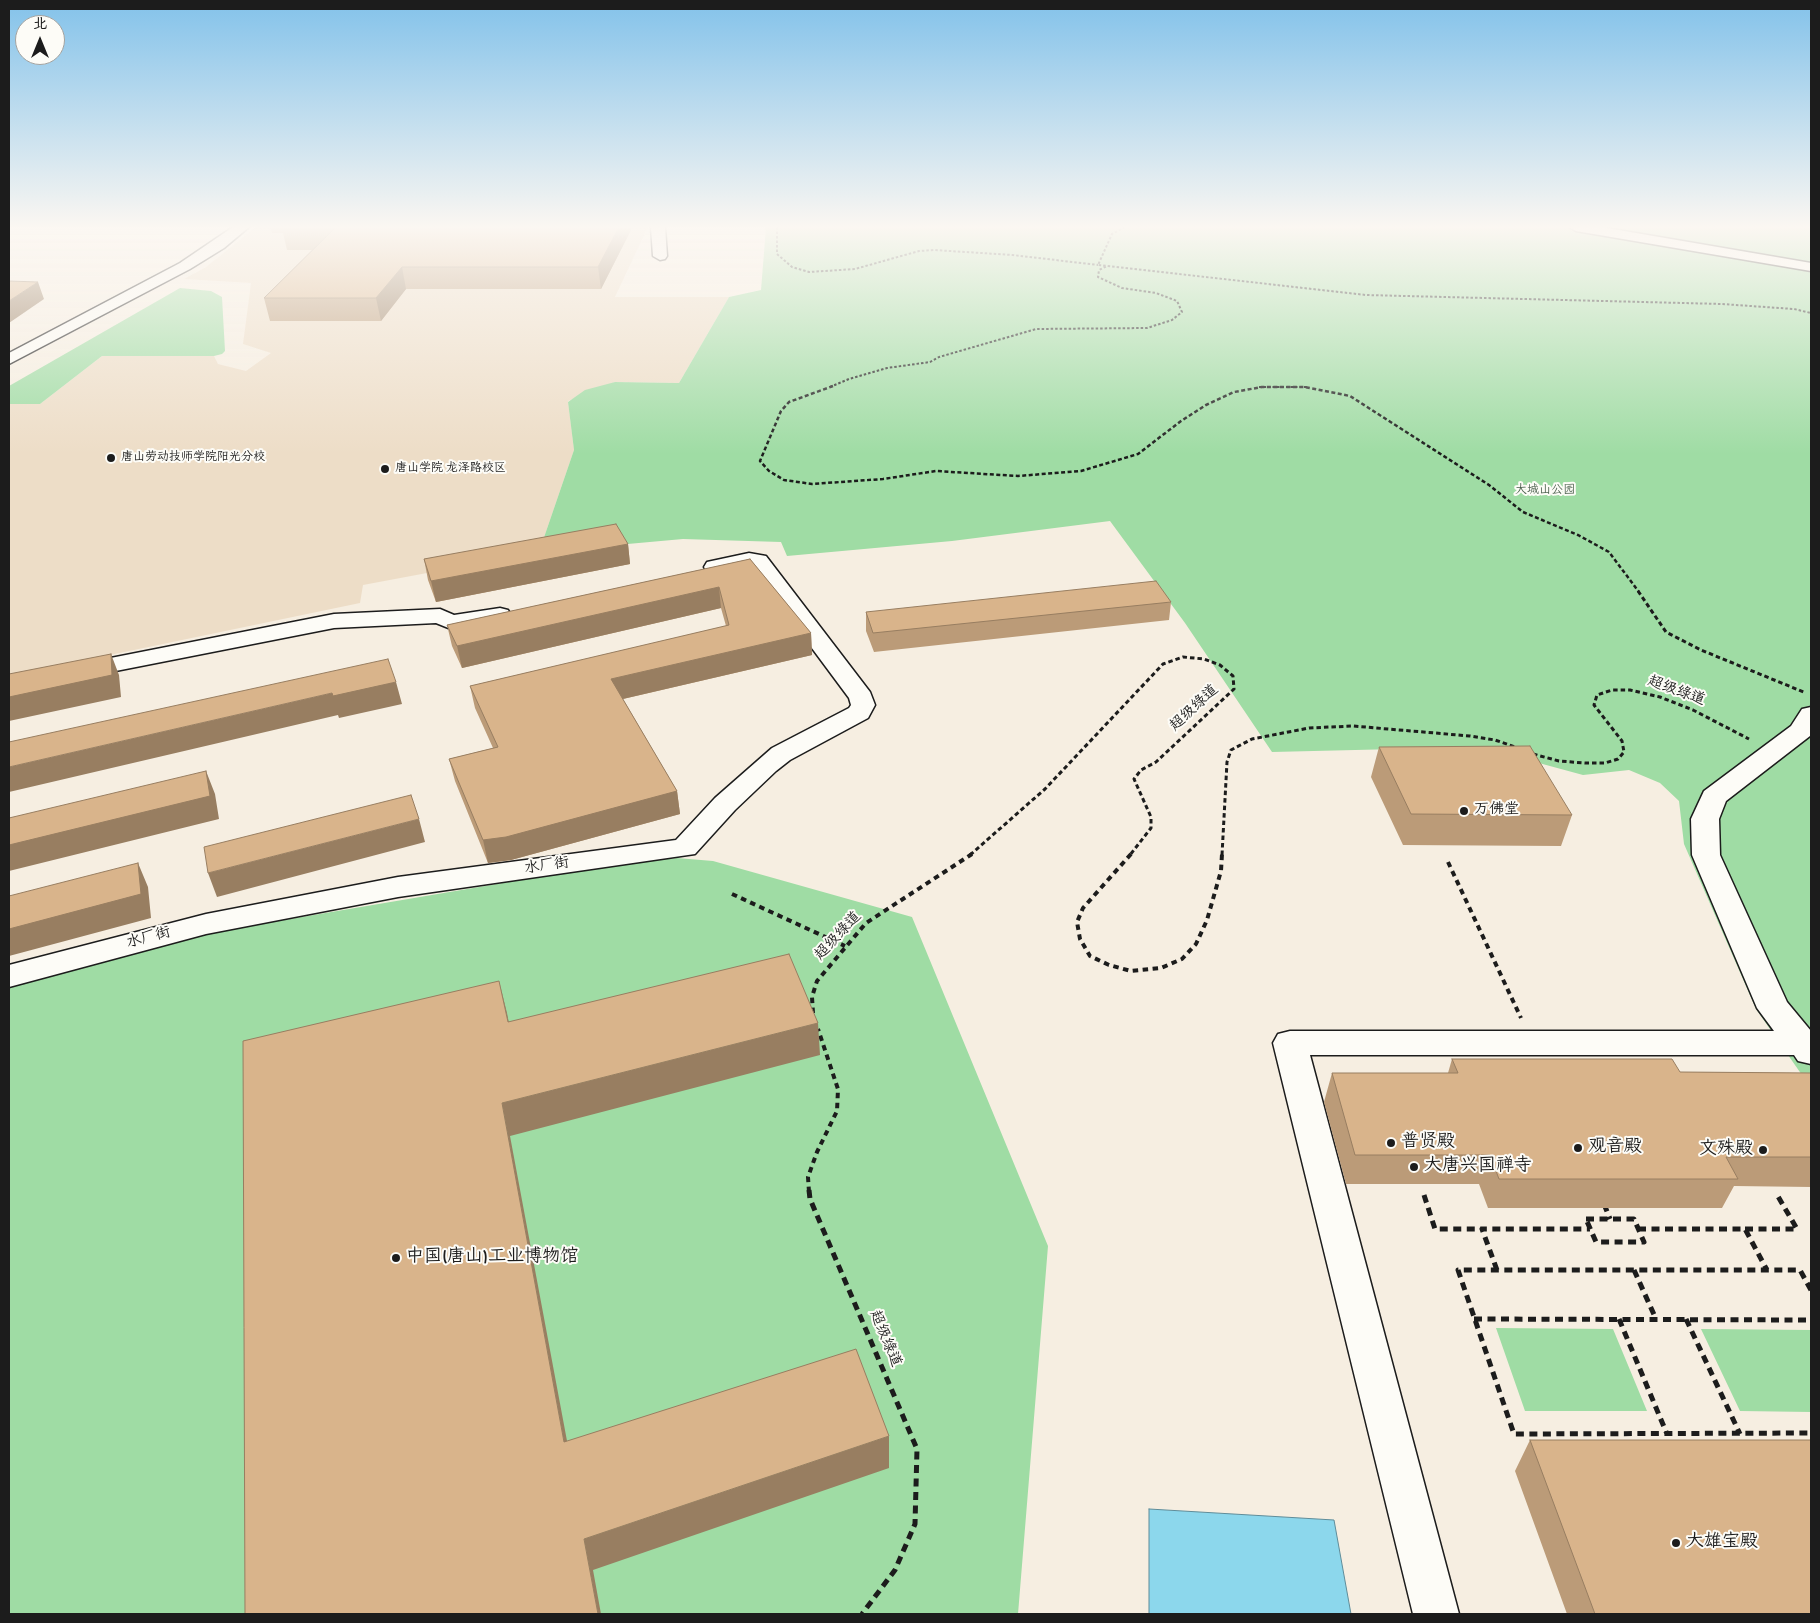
<!DOCTYPE html>
<html>
<head>
<meta charset="utf-8">
<style>
	body { margin:0 }
	#map { position:relative; width:1820px; height:1623px; overflow:hidden; background:#f6eee1; font-family:"Gochi Hand","LXGW WenKai TC",sans-serif }
	canvas { display:block }
	.frame { position:absolute; inset:0; border:10px solid #1c1c1c; pointer-events:none }
	.north { position:absolute; left:15px; top:15px; width:50px; height:50px; box-sizing:border-box; background:#fdfcf7; border:1px solid #a3a29f; border-radius:50%; rotate:0deg; font-size:14px; font-weight:700; line-height:20px; text-align:center; color:#1c1c1c }
	.north::after { content:''; display:block; margin:auto; width:18px; height:22px; background:#1c1c1c; clip-path:polygon(50% 0,100% 100%,50% 72%,0 100%) }
</style>
</head>
<body>
<div id="map">
<canvas width="1820" height="1623"></canvas>
<div class="frame"></div>
<div class="north">北</div>
</div>
<script>
const context = document.querySelector('canvas').getContext('2d');
context.lineJoin = 'round';
function paint(path, color) {
  context.fillStyle = color;
  context.fill(path, 'evenodd');
}
function poly(rows) {
  const path = new Path2D();
  for (const r of rows) {
    path.moveTo(r[0], r[1]);
    for (let i = 2; i < r.length; i += 2) path.lineTo(r[i], r[i + 1]);
  }
  return path;
}
function stroke(path, color, width, dash) {
  context.strokeStyle = color;
  context.lineWidth = width;
  context.lineCap = dash ? 'butt' : 'round';
  context.setLineDash(dash || []);
  context.stroke(path);
}
function write(font, color, halo, rows, align = 'center') {
  context.font = font + ' "Gochi Hand","LXGW WenKai TC",sans-serif';
  context.lineWidth = 4;
  context.setLineDash([]);
  context.textBaseline = 'middle';
  context.strokeStyle = halo;
  context.fillStyle = color;
  for (const [text, x, y, turn = 0] of rows) {
    context.save();
    context.translate(x, y);
    context.rotate((+turn || 0) * Math.PI / 180);
    context.textAlign = isNaN(turn) ? turn : align;
    if (halo) context.strokeText(text, 0, 0);
    context.fillText(text, 0, 0);
    context.restore();
  }
}
const built = poly([
	[256,227,648,227,615,297,729,297,679,383,615,382,568,401,574,450,539,552,363,585,360,603,9,676,9,404,40,404,102,356,214,356,218,364,246,371,271,353,243,344,251,283,184,279,206,267]
]);
const green = poly([
	[766,227,1811,227,1811,1088,1756,1009,1684,844,1679,801,1660,783,1629,770,1583,775,1480,747,1272,752,1185,623,1110,521,952,541,787,556,781,542,683,539,539,552,574,450,568,402,585,390,615,382,679,383,729,297,761,290],
	[180,288,211,291,222,297,225,351,222,354,214,356,102,356,40,404,9,404,9,386],
	[677,858,713,861,912,917,1048,1246,1018,1614,9,1614,9,984,154,942,621,863],
	[1496,1328,1613,1329,1647,1411,1525,1411],
	[1701,1329,1811,1330,1811,1412,1740,1411]
]);
const water = poly([
	[1149,1509,1334,1520,1351,1614,1149,1614,1149,1509]
]);
const pathFar4 = poly([
	[777,227,777,254,792,267,809,272,855,269,919,251,934,250,1013,255,1098,265],
	[1125,227,1112,234,1098,265,1366,295,1722,304,1794,309,1811,313],
	[830,387,849,379,887,368,930,362,939,357,1036,329,1147,328,1172,320,1182,312,1177,301,1156,293,1122,288,1098,277,1099,270,1107,266],
	[1259,387,1307,387]
]);
const pathFar3 = poly([
	[833,386,789,402,781,411,760,461,769,471,784,480,812,484,883,479,936,471,1018,476,1081,471,1138,454,1181,421,1206,405,1234,392,1262,387,1305,387,1350,396,1489,485,1523,512,1578,535,1609,552,1639,592]
]);
const pathFar2 = poly([
	[1638,591,1666,632,1701,650,1806,693],
	[1533,754,1559,761,1585,763,1605,763,1618,759,1624,752,1622,741,1594,705,1597,695,1612,690,1630,690,1660,697,1693,710,1749,739],
	[970,855,1045,789,1163,664,1183,657,1204,659,1220,665,1233,676,1234,689,1156,762,1141,770,1134,779,1151,817,1151,828,1130,855],
	[1222,855,1227,762,1231,750,1252,739,1309,728,1353,726,1470,736,1495,740,1515,747]
]);
const pathFar1 = poly([
	[1131,854,1083,908,1077,922,1080,939,1090,956,1109,965,1131,971,1161,968,1182,959,1196,944,1207,920,1221,871,1222,854],
	[1448,862,1521,1018],
	[732,894,845,946],
	[813,1013,812,997,817,981,866,923,972,854],
	[809,1192,808,1177,817,1152,837,1111,838,1089,818,1029]
]);
const path = poly([
	[809,1190,810,1199,917,1449,915,1524,895,1570,862,1614],
	[1424,1195,1435,1229,1482,1229],
	[1604,1204,1610,1219],
	[1586,1219,1634,1219,1644,1242,1596,1242,1586,1219],
	[1638,1229,1745,1229,1767,1270],
	[1745,1229,1797,1229,1776,1193],
	[1497,1270,1482,1229,1590,1229],
	[1634,1270,1656,1319],
	[1811,1290,1800,1270,1458,1270,1514,1434,1811,1433],
	[1474,1319,1811,1320],
	[1619,1319,1667,1434],
	[1686,1319,1740,1434]
]);
const minor = poly([
	[651,227,665,227,667,256,665,259,660,260,653,256,651,227],
	[1569,227,1601,227,1811,263,1811,271,1576,231,1569,227],
	[749,553,766,556,870,692,875,705,868,718,790,760,776,771,735,810,695,854,398,897,206,934,9,987,9,965,206,914,398,877,676,840,715,798,772,748,849,708,851,705,849,698,751,566,715,573,707,572,704,567,707,562,749,553],
	[500,608,508,610,511,615,508,620,451,629,436,623,334,628,9,692,9,678,334,614,440,609,454,615,500,608],
	[1811,707,1810,736,1726,801,1719,819,1720,855,1787,1002,1811,1031,1811,1064,1798,1061,1794,1055,1310,1055,1459,1614,1413,1614,1273,1043,1278,1034,1290,1031,1774,1031,1757,1008,1692,855,1691,819,1704,791,1791,726,1802,709,1811,707]
]);
const major = poly([
	[233,227,249,227,224,248,190,269,9,364,9,353,180,263,233,227]
]);
const wall = poly([
	[270,227,631,227,631,230,601,289,406,289,381,321,270,321,264,298,312,250,287,250,283,233,272,233],
	[628,544,630,564,436,602,428,580,424,559],
	[750,559,811,633,812,655,623,699,677,791,680,814,511,860,488,863,455,781,449,759,493,748,475,708,470,686,726,626,721,608,462,668,452,646,447,625],
	[1171,602,1169,620,874,652,866,631,866,612],
	[1379,747,1572,815,1561,846,1403,845,1371,777],
	[1452,1059,1680,1072,1811,1073,1811,1187,1734,1186,1722,1208,1488,1208,1479,1184,1346,1184,1324,1102,1332,1073,1448,1073],
	[1530,1440,1811,1614,1567,1614,1515,1471]
]);
const shadedWall = poly([
	[619,227,631,227,631,230,601,289,598,267],
	[402,267,406,289,381,321,376,298],
	[38,282,44,299,9,323,9,301],
	[628,544,630,564,436,602,431,581],
	[719,587,721,608,462,668,457,646],
	[811,633,812,655,614,701,611,679],
	[111,654,119,675,121,697,9,721,9,697],
	[396,682,402,704,339,718,338,715,9,792,9,767,332,693],
	[206,771,215,794,219,819,9,871,9,845],
	[677,791,680,814,511,860,488,863,483,840],
	[419,819,425,842,217,897,208,873],
	[138,863,148,887,151,918,9,956,9,929],
	[499,981,507,1013,515,1054,508,1022],
	[818,1023,820,1055,510,1136,573,1473,564,1442,502,1103],
	[889,1436,889,1468,593,1570,601,1614,598,1614,584,1539]
]);
const building = poly([
	[284,227,619,227,598,267,402,267,376,298,264,298,334,229,282,229,284,227],
	[9,281,38,282,9,301,9,281],
	[616,524,628,544,431,581,424,559,616,524],
	[750,559,811,633,611,679,677,791,506,837,483,840,449,759,498,747,470,686,729,625,719,587,457,646,447,625,750,559],
	[1156,581,1171,602,873,633,866,612,1156,581],
	[111,654,112,675,9,697,9,674,111,654],
	[388,659,396,682,333,696,332,693,9,767,9,742,388,659],
	[1530,746,1572,815,1411,814,1379,747,1530,746],
	[206,771,210,796,9,845,9,818,206,771],
	[411,795,419,819,208,873,204,847,411,795],
	[138,863,141,894,9,929,9,896,138,863],
	[789,954,818,1023,502,1103,564,1442,856,1349,889,1436,584,1539,598,1614,245,1614,243,1041,499,981,508,1022,789,954],
	[1452,1059,1672,1059,1680,1072,1811,1073,1811,1157,1726,1157,1738,1179,1499,1179,1490,1155,1355,1155,1332,1073,1458,1073,1452,1059],
	[1530,1440,1811,1440,1811,1614,1595,1614,1530,1440]
]);
const markers = [
	[111,458,5,"#1c1c1c"],
	[385,469,5,"#1c1c1c"],
	[1464,811,5,"#1c1c1c"],
	[1391,1143,5,"#1c1c1c"],
	[1578,1148,5,"#1c1c1c"],
	[1763,1150,5,"#1c1c1c"],
	[1414,1167,5,"#1c1c1c"],
	[396,1258,5,"#1c1c1c"],
	[1676,1543,5,"#1c1c1c"]
];
const farPoinames = [
	["唐山劳动技师学院阳光分校",121,458],
	["唐山学院 龙泽路校区",395,469]
];
const farParknames = [
	["大城山公园",1545,491]
];
const streetNames = [
	["超级绿道",1676,692,20],
	["超级绿道",1195,709,-43],
	["水厂街",547,867,-8],
	["超级绿道",839,937,-47],
	["水厂街",149,939,-15],
	["超级绿道",884,1339,67]
];
const poiNames = [
	["万佛堂",1474,811]
];
const nearPoinames = [
	["普贤殿",1401,1143],
	["观音殿",1588,1148],
	["文殊殿",1753,1150,"right"],
	["大唐兴国禅寺",1424,1167],
	["中国(唐山)工业博物馆",406,1258],
	["大雄宝殿",1686,1543]
];
paint(built, '#edddc7');
paint(green, '#9fdca4');
paint(water, '#8cd7ec');
stroke(water, '#5f8c99', 1);
stroke(minor, '#1c1c1c', 3);
stroke(major, '#1c1c1c', 3);
stroke(pathFar4, '#1c1c1c', 2, [2.5, 2]);
stroke(pathFar3, '#1c1c1c', 2.5, [4, 2.5]);
stroke(pathFar2, '#1c1c1c', 3, [4.5, 3]);
stroke(pathFar1, '#1c1c1c', 4, [5.5, 4.5]);
stroke(path, '#1c1c1c', 5, [8, 5.5]);
paint(minor, '#fdfcf7');
paint(major, '#fdfcf7');
paint(wall, '#bb9b78');
paint(shadedWall, '#987e61');
paint(building, '#d9b48b');
stroke(building, '#987e61', 1);
const sky = context.createLinearGradient(0, 0, 0, 454);
sky.addColorStop(0, '#83c2ea');
sky.addColorStop(0.5, '#fbf7f2');
sky.addColorStop(1, '#fbf7f200');
context.fillStyle = sky;
context.fillRect(0, 0, 1820, 454);
for (const [x, y, r, color] of markers) {
  const dot = new Path2D();
  dot.arc(x, y, r, 0, 2 * Math.PI);
  context.fillStyle = color;
  context.fill(dot);
  stroke(dot, '#fdfcf7', 2);
}
write('12px', '#1c1c1c', '#fdfcf7', farPoinames, 'left');
write('12px', '#4a5f4c', '#fdfcf7', farParknames);
write('15px', '#1c1c1c', '#fdfcf7', streetNames);
write('15px', '#1c1c1c', '#fdfcf7', poiNames, 'left');
write('18px', '#1c1c1c', '#fdfcf7', nearPoinames, 'left');
</script>
</body>
</html>
